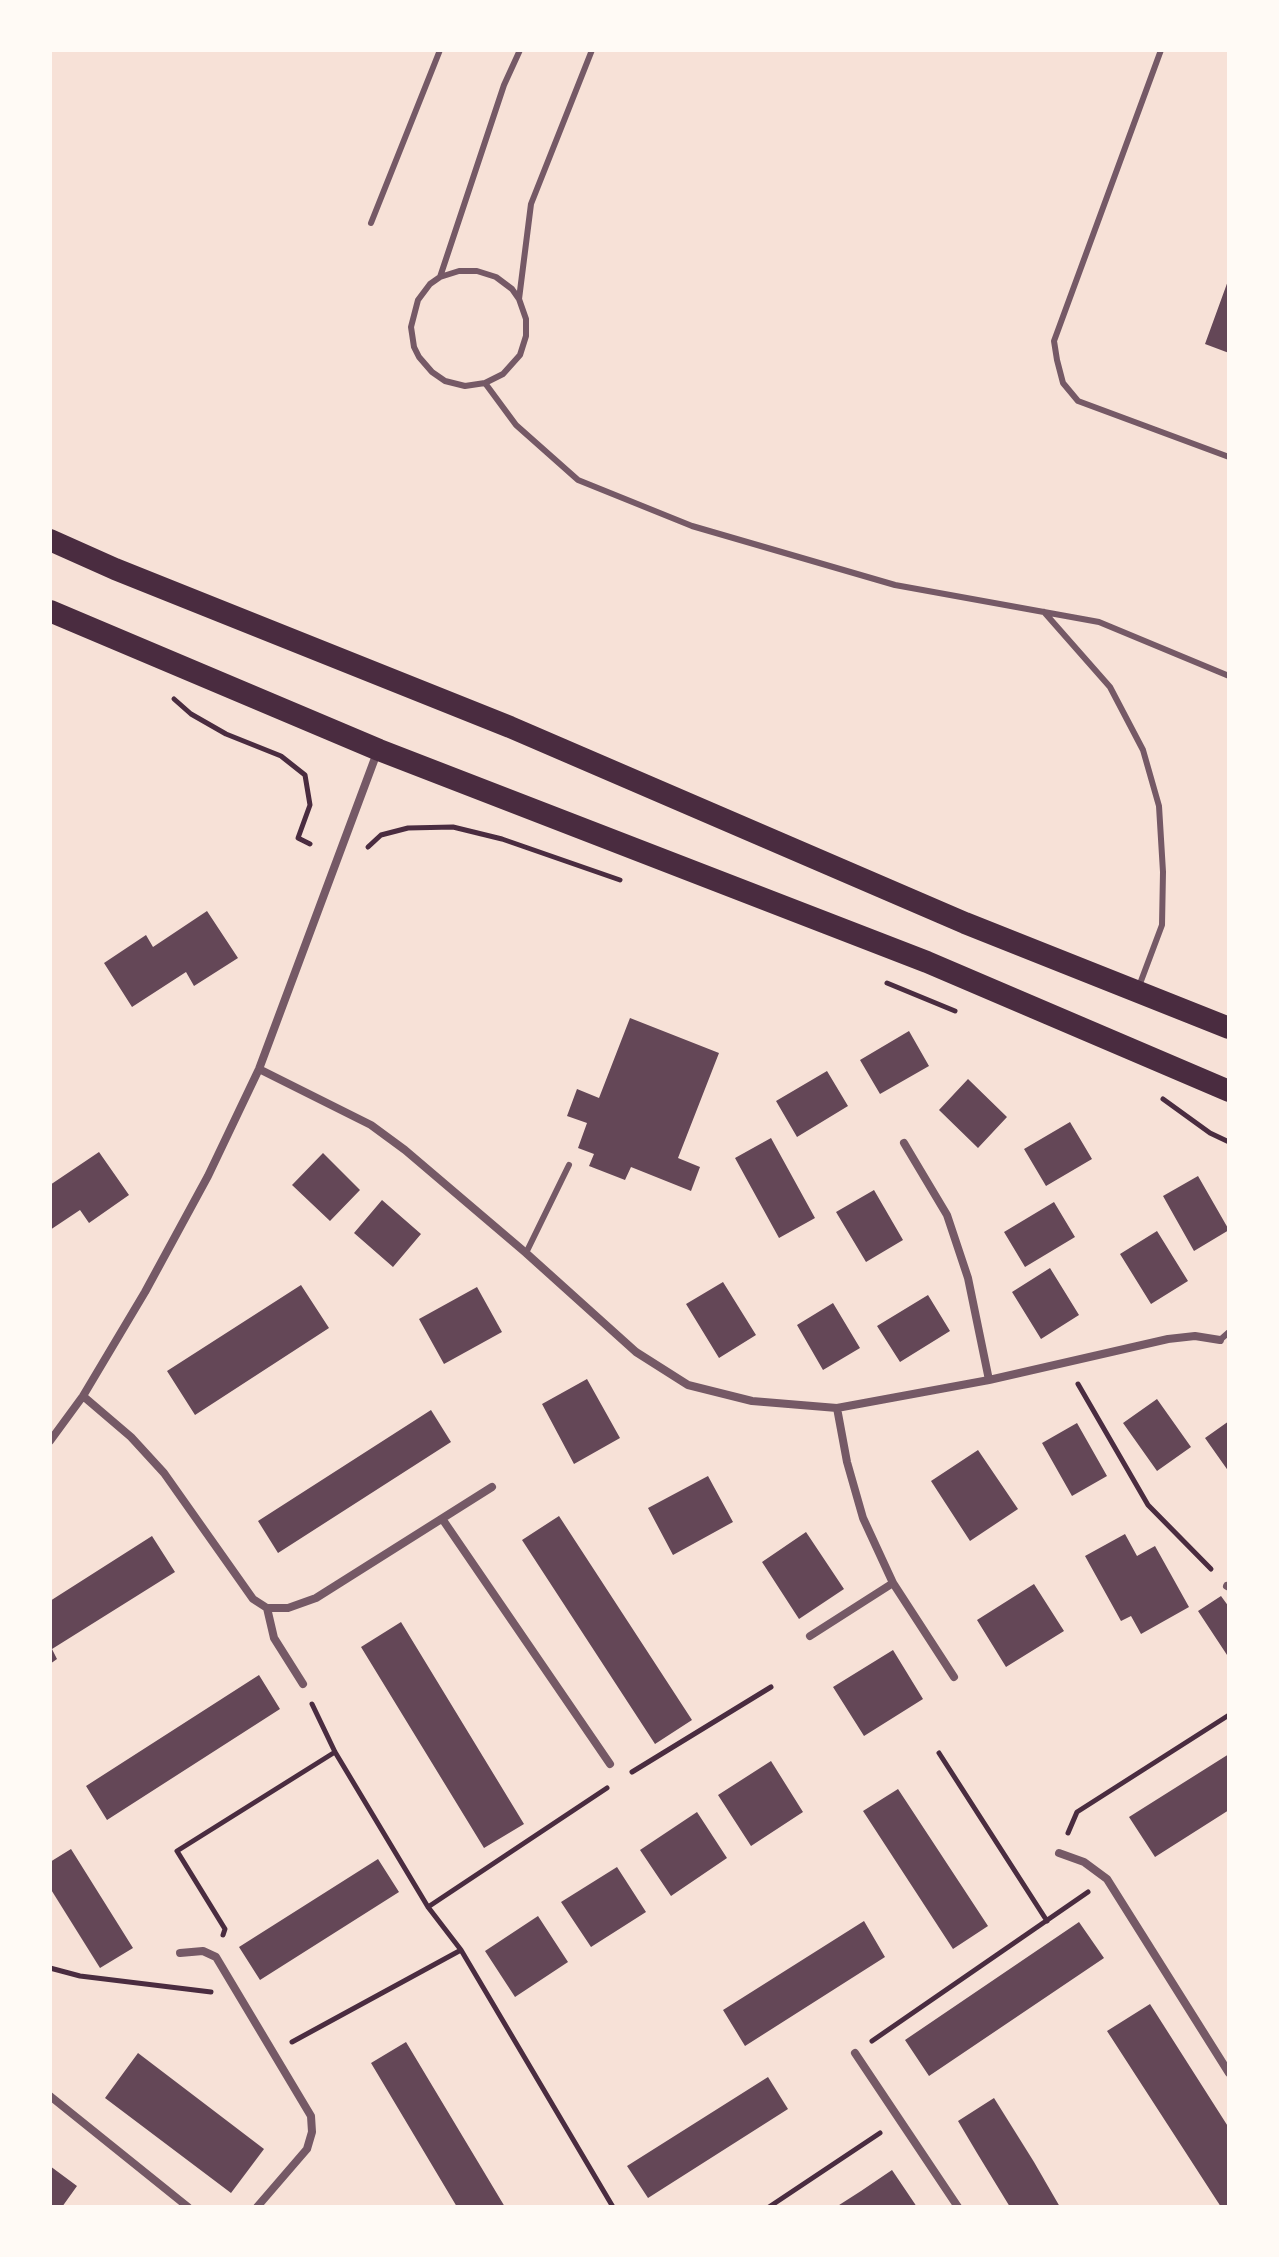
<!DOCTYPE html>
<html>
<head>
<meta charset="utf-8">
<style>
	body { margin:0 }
	#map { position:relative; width:1279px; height:2257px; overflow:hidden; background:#f7e1d7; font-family:Cabin,sans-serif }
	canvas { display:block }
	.frame { position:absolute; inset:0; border:52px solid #fffaf5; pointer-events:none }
</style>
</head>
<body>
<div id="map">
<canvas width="1279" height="2257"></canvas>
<div class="frame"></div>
</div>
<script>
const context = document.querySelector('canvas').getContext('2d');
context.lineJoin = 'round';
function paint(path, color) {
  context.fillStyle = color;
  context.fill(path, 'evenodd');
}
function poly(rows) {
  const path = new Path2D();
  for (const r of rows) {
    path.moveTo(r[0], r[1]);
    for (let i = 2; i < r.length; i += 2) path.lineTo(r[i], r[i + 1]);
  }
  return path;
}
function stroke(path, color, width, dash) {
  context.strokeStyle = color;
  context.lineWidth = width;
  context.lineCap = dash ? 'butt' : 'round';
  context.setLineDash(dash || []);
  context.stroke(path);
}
const building = poly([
	[1229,278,1229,353,1205,344],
	[207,911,238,958,194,986,186,972,132,1007,104,963,146,935,153,947],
	[630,1018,719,1053,678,1158,700,1167,691,1191,631,1167,625,1180,589,1166,594,1154,578,1148,587,1123,567,1116,577,1089,599,1098],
	[909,1031,929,1066,880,1094,860,1060],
	[827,1071,848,1106,797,1137,776,1101],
	[968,1079,1007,1117,978,1148,939,1110],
	[1070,1122,1092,1159,1046,1186,1024,1149],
	[771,1138,815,1218,779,1238,735,1158],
	[99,1152,129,1195,89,1223,80,1210,50,1230,50,1185],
	[323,1153,360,1190,330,1221,292,1185],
	[1198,1176,1229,1230,1194,1251,1163,1196],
	[874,1190,903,1240,866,1262,836,1212],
	[382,1200,421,1234,393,1267,354,1233],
	[1054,1202,1075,1237,1025,1267,1004,1232],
	[1157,1231,1188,1281,1151,1304,1120,1254],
	[1050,1268,1079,1315,1041,1339,1012,1292],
	[723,1282,756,1335,719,1358,686,1304],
	[301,1285,329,1328,195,1415,167,1371],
	[477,1287,502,1332,444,1364,419,1319],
	[928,1295,950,1331,900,1362,877,1326],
	[833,1303,860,1348,823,1370,797,1325],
	[587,1379,620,1438,574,1464,542,1404],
	[1157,1399,1191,1447,1157,1471,1123,1423],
	[431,1410,451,1442,278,1553,258,1521],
	[1229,1421,1229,1472,1205,1438],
	[1077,1423,1107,1476,1072,1496,1042,1443],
	[978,1450,1018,1509,970,1541,931,1481],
	[708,1476,733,1522,673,1555,648,1508],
	[559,1516,692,1720,655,1744,522,1540],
	[806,1532,844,1589,799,1619,762,1562],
	[1125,1534,1137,1556,1155,1546,1189,1607,1141,1634,1131,1616,1121,1621,1085,1556],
	[152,1536,175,1572,52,1649,57,1659,50,1664,50,1601],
	[1034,1584,1064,1631,1006,1667,977,1620],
	[1221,1596,1229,1607,1229,1658,1198,1611],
	[401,1622,524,1824,484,1848,361,1647],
	[893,1650,923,1699,864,1736,833,1687],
	[259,1675,280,1709,107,1820,86,1786],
	[1229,1754,1229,1810,1155,1857,1129,1817],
	[771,1761,803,1812,751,1846,718,1795],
	[898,1789,988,1926,953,1949,863,1811],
	[697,1812,727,1858,671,1896,640,1850],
	[71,1849,133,1948,100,1968,50,1888,50,1862],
	[378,1859,399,1892,260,1980,239,1947],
	[617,1867,646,1912,591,1947,561,1902],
	[538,1916,568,1962,515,1997,485,1951],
	[864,1921,885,1957,745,2046,723,2010],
	[1079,1922,1104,1958,929,2076,905,2040],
	[1150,2004,1229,2128,1229,2207,1221,2207,1107,2031],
	[406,2042,505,2207,457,2207,371,2063],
	[138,2053,264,2149,231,2193,105,2098],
	[768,2077,788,2109,648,2198,627,2166],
	[994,2098,1034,2162,1060,2207,1010,2207,977,2153,958,2121],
	[50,2166,77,2186,62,2207,50,2207],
	[892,2170,917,2207,836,2207,861,2191]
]);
const path = poly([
	[174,699,191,714,226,734,281,756,305,775,310,805,298,838,310,844],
	[368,847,381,835,408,828,453,827,502,839,620,880],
	[887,983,955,1011],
	[1163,1099,1210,1133,1229,1142],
	[1078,1384,1148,1505,1211,1569],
	[312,1704,335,1752,428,1907,461,1950,613,2207],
	[939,1753,1047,1921],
	[632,1772,771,1687],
	[1068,1833,1077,1812,1229,1715],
	[428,1907,607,1788],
	[223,1935,225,1929,177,1851,335,1752],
	[50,1968,80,1976,211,1992],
	[872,2041,1088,1892],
	[292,2042,461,1950],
	[769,2207,880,2133]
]);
const service = poly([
	[1161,50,1054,341,1057,360,1063,383,1078,401,1229,457],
	[371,223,440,50],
	[440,277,504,85,520,50],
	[519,299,512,289,496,277,477,271,459,271,440,277,430,284,418,300,411,327,414,347,419,357,432,372,445,381,465,386,485,383,503,374,520,355,526,336,526,319,519,299,531,204,592,50],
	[485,383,516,425,578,480,692,526,895,585,1099,622,1229,676],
	[1044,612,1110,687,1143,750,1159,806,1163,872,1162,925,1138,989],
	[526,1253,569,1165],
	[1220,1340,1229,1332]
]);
const minor = poly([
	[259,1069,371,1125,405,1150,526,1253,636,1352,688,1385,752,1401,837,1408,989,1380,1168,1339,1195,1336,1220,1340],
	[904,1143,947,1215,968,1278,989,1380],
	[83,1396,131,1437,164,1473,253,1599,267,1608,288,1608,316,1598,492,1487],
	[837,1408,847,1462,863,1518,893,1583,954,1677],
	[50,1441,83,1396,145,1292,208,1176,259,1069,378,750],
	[443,1520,610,1764],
	[1227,1586,1229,1587],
	[267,1608,274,1638,303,1684],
	[810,1636,893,1583],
	[1059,1853,1084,1862,1107,1879,1229,2073],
	[180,1953,203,1951,216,1957,311,2116,312,2132,307,2149,257,2207],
	[855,2053,958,2207],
	[50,2096,188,2207]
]);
const trunk = poly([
	[50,540,115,569,510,727,965,923,1229,1028],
	[50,611,379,750,927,962,1229,1091]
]);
paint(building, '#644757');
stroke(path, '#4a2c40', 5);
stroke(service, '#755966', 6);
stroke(minor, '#755966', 8);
stroke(trunk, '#4a2c40', 22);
</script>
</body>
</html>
